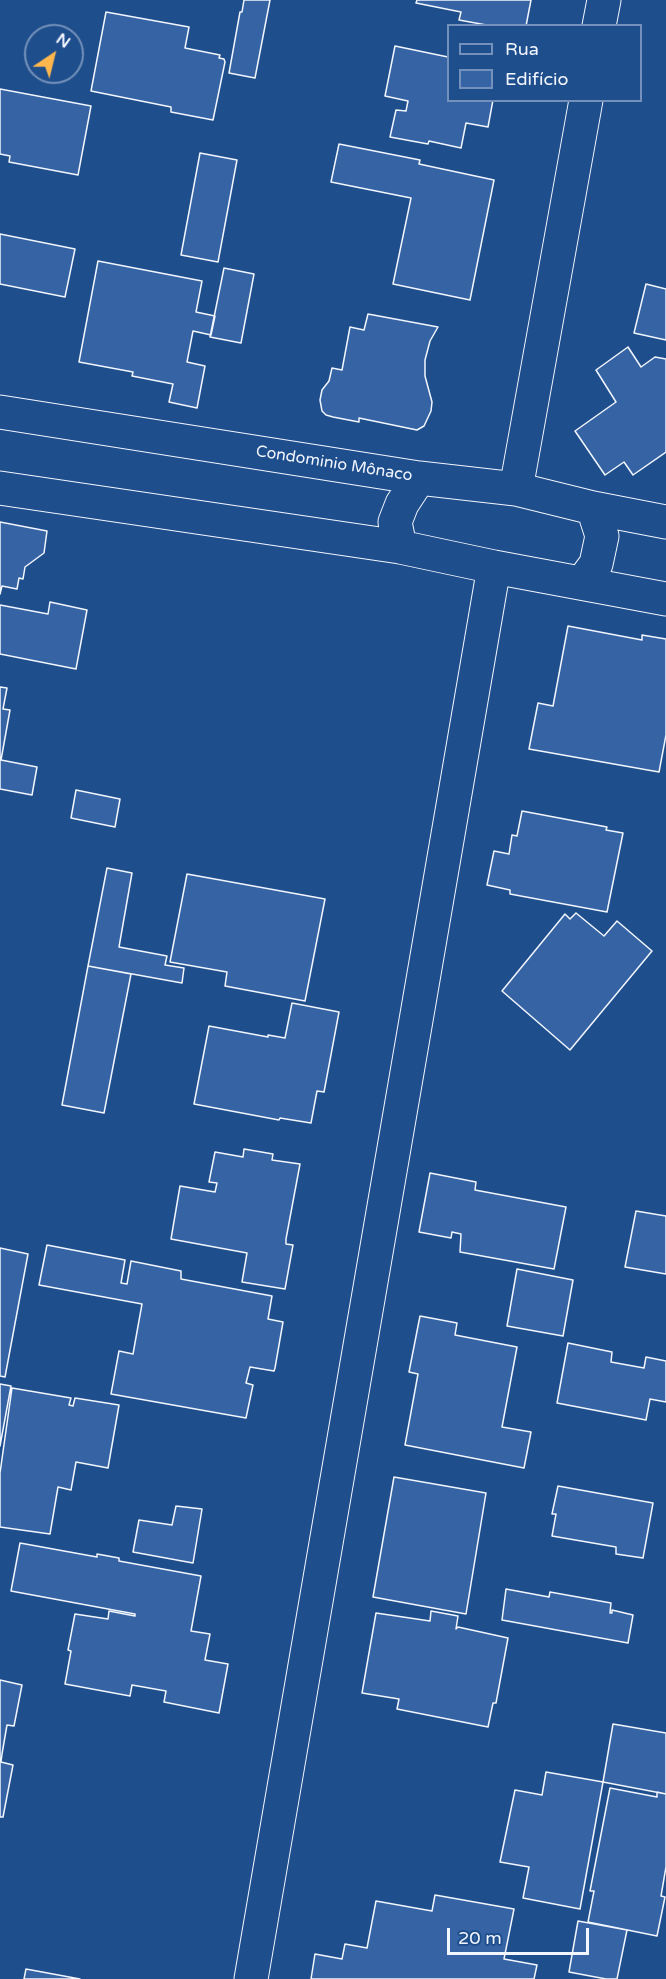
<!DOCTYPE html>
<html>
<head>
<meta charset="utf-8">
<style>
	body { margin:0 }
	#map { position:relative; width:666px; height:1979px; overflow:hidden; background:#1f4e8c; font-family:"Varela Round",sans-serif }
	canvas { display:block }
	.legend { position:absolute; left:447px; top:24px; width:195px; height:78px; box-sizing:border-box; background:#1f4e8c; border:2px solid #7391ba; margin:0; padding:8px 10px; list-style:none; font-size:18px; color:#f2f6ff }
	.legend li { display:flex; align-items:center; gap:12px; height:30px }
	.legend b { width:30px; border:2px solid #7391ba }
	.north { position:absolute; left:24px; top:24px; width:60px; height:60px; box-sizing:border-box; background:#1f4e8c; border:2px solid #7391ba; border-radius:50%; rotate:35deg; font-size:16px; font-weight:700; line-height:24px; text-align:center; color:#f2f6ff }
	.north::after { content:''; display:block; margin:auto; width:21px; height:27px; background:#ffb74d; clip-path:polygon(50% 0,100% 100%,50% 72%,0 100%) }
	.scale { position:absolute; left:447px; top:1928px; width:142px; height:27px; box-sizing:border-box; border:3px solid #f2f6ff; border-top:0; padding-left:8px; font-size:18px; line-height:21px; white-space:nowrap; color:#f2f6ff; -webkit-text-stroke:4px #1f4e8c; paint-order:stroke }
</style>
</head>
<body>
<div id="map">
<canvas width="666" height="1979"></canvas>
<ul class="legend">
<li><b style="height:8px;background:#1f4e8c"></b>Rua</li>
<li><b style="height:16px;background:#3563a3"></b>Edifício</li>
</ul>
<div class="north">N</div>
<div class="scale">20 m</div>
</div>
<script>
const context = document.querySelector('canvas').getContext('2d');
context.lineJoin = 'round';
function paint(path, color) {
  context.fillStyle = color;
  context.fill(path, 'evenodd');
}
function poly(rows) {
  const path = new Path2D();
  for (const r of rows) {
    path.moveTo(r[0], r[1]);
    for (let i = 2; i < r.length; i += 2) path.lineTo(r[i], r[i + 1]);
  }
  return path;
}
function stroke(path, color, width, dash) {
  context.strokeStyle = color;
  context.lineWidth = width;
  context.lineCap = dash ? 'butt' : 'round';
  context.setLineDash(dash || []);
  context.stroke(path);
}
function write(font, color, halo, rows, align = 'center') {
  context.font = font + ' "Varela Round",sans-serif';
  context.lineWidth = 4.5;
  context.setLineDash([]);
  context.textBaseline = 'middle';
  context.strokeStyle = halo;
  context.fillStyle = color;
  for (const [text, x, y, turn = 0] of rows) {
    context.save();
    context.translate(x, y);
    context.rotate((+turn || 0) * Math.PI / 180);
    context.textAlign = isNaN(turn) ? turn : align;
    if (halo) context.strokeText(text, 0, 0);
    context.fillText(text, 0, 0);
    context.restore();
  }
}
const building = poly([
	[244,0,270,0,255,78,229,73,240,12,242,12,244,0],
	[417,0,531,0,526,26,492,26,459,20,461,12,416,3,417,0],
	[106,12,189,27,185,48,220,55,219,58,224,59,225,62,213,120,171,112,171,107,91,91,106,12],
	[395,46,448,57,448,100,493,100,488,127,466,123,461,148,429,141,428,144,390,137,396,110,406,111,408,101,385,96,395,46],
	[0,89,91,106,78,175,9,162,10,156,0,154,0,89],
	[339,144,420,160,419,164,494,180,470,300,393,284,411,198,331,182,339,144],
	[200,153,237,160,218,262,181,255,200,153],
	[0,234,75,249,65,297,0,284,0,234],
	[98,261,202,281,196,312,215,316,211,335,193,331,187,362,205,366,197,408,169,402,173,384,132,376,133,372,79,362,98,261],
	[224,268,254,274,241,343,210,337,224,268],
	[646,284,666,289,666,340,634,333,646,284],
	[368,314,438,327,430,341,425,360,425,376,432,402,431,411,424,426,417,430,359,418,359,422,333,417,326,415,322,411,320,400,322,390,329,381,332,368,342,370,350,327,364,330,368,314],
	[628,347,641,367,655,357,666,359,666,452,633,475,624,462,605,475,575,431,616,402,596,370,628,347],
	[0,522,47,531,44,553,25,567,23,579,19,578,17,589,2,586,0,594,0,522],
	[50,602,87,610,76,669,0,654,0,605,48,614,50,602],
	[568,626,642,640,642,635,666,639,666,735,659,772,529,749,538,703,553,706,568,626],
	[0,687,7,688,3,709,10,710,1,760,37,767,32,795,0,789,0,687],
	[76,790,120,799,115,827,71,818,76,790],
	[522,811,607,827,606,830,623,833,607,912,510,894,510,890,487,885,494,851,509,854,512,835,517,836,522,811],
	[107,868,132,873,119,947,167,956,165,965,184,968,182,983,88,966,107,868],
	[187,874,325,899,305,1001,225,986,227,972,170,962,187,874],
	[576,913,604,936,617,921,652,951,570,1050,502,991,565,914,570,919,576,913],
	[88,966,131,974,104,1113,62,1105,88,966],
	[292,1003,339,1012,324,1092,317,1091,311,1123,280,1118,279,1120,194,1104,209,1026,268,1037,268,1035,285,1038,292,1003],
	[244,1149,273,1154,272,1160,300,1164,286,1239,286,1244,293,1245,285,1289,242,1282,247,1253,171,1239,180,1186,215,1192,217,1183,209,1182,215,1152,243,1157,244,1149],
	[430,1173,476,1182,475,1190,566,1207,554,1269,460,1252,461,1234,452,1232,451,1238,419,1232,430,1173],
	[636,1211,666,1216,666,1274,625,1267,636,1211],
	[47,1245,125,1260,121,1283,127,1284,131,1261,181,1271,181,1279,272,1296,268,1319,283,1322,275,1368,274,1371,250,1367,246,1383,253,1385,246,1418,111,1394,119,1351,133,1354,142,1304,39,1285,47,1245],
	[0,1248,28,1254,5,1377,0,1376,0,1248],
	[517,1269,573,1280,563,1336,507,1326,517,1269],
	[420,1316,457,1323,455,1335,517,1347,502,1427,531,1432,524,1468,405,1445,418,1374,409,1372,420,1316],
	[568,1343,612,1352,611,1362,644,1368,646,1357,666,1361,666,1402,650,1399,646,1420,557,1403,568,1343],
	[0,1384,11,1386,0,1446,0,1384],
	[12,1388,71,1398,69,1405,73,1406,75,1398,119,1405,108,1468,76,1462,71,1490,58,1487,50,1534,0,1527,0,1473,12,1388],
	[394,1477,486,1493,466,1614,373,1597,394,1477],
	[558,1486,653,1503,643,1558,616,1554,616,1547,552,1536,556,1514,552,1514,558,1486],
	[176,1506,202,1509,193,1563,133,1552,139,1520,172,1525,176,1506],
	[20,1543,97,1557,97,1554,119,1558,119,1561,201,1576,191,1631,210,1634,205,1660,228,1664,219,1713,164,1702,166,1691,132,1685,130,1696,65,1684,71,1651,68,1650,75,1614,108,1619,109,1611,135,1616,135,1614,11,1591,20,1543],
	[506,1589,549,1597,550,1592,611,1603,610,1613,612,1613,612,1610,633,1615,628,1643,502,1620,506,1589],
	[431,1611,458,1616,456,1629,458,1627,508,1638,496,1703,493,1703,488,1727,397,1709,399,1699,362,1693,376,1613,430,1621,431,1611],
	[0,1680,22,1685,14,1726,7,1725,2,1754,1,1762,13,1765,3,1817,0,1817,0,1680],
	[613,1724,666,1733,666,1794,603,1782,613,1724],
	[546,1772,603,1782,580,1909,523,1898,529,1867,500,1862,515,1790,542,1795,546,1772],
	[610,1788,657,1797,657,1792,666,1794,666,1867,661,1896,665,1897,657,1936,588,1922,594,1891,590,1891,610,1788],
	[435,1895,514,1909,504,1959,537,1965,534,1979,311,1979,315,1954,342,1959,345,1944,367,1948,376,1901,432,1911,435,1895],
	[578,1921,627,1930,617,1979,606,1979,569,1972,578,1921],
	[26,1969,80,1979,24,1979,26,1969]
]);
const minor = poly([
	[599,26,604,0],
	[0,412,419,478,516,489,593,508,666,522],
	[0,488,400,547,494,567,666,599],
	[516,489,586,100],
	[400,547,395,522,402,504,419,478],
	[582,583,596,564,602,536,593,508],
	[251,1979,494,567]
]);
const streetNames = [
	["Condominio Mônaco",334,464,9]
];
paint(building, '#3563a3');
stroke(building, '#f2f6ff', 1.5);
stroke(minor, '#f2f6ff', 35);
stroke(minor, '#1f4e8c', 33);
write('16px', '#f2f6ff', '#1f4e8c', streetNames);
</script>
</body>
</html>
